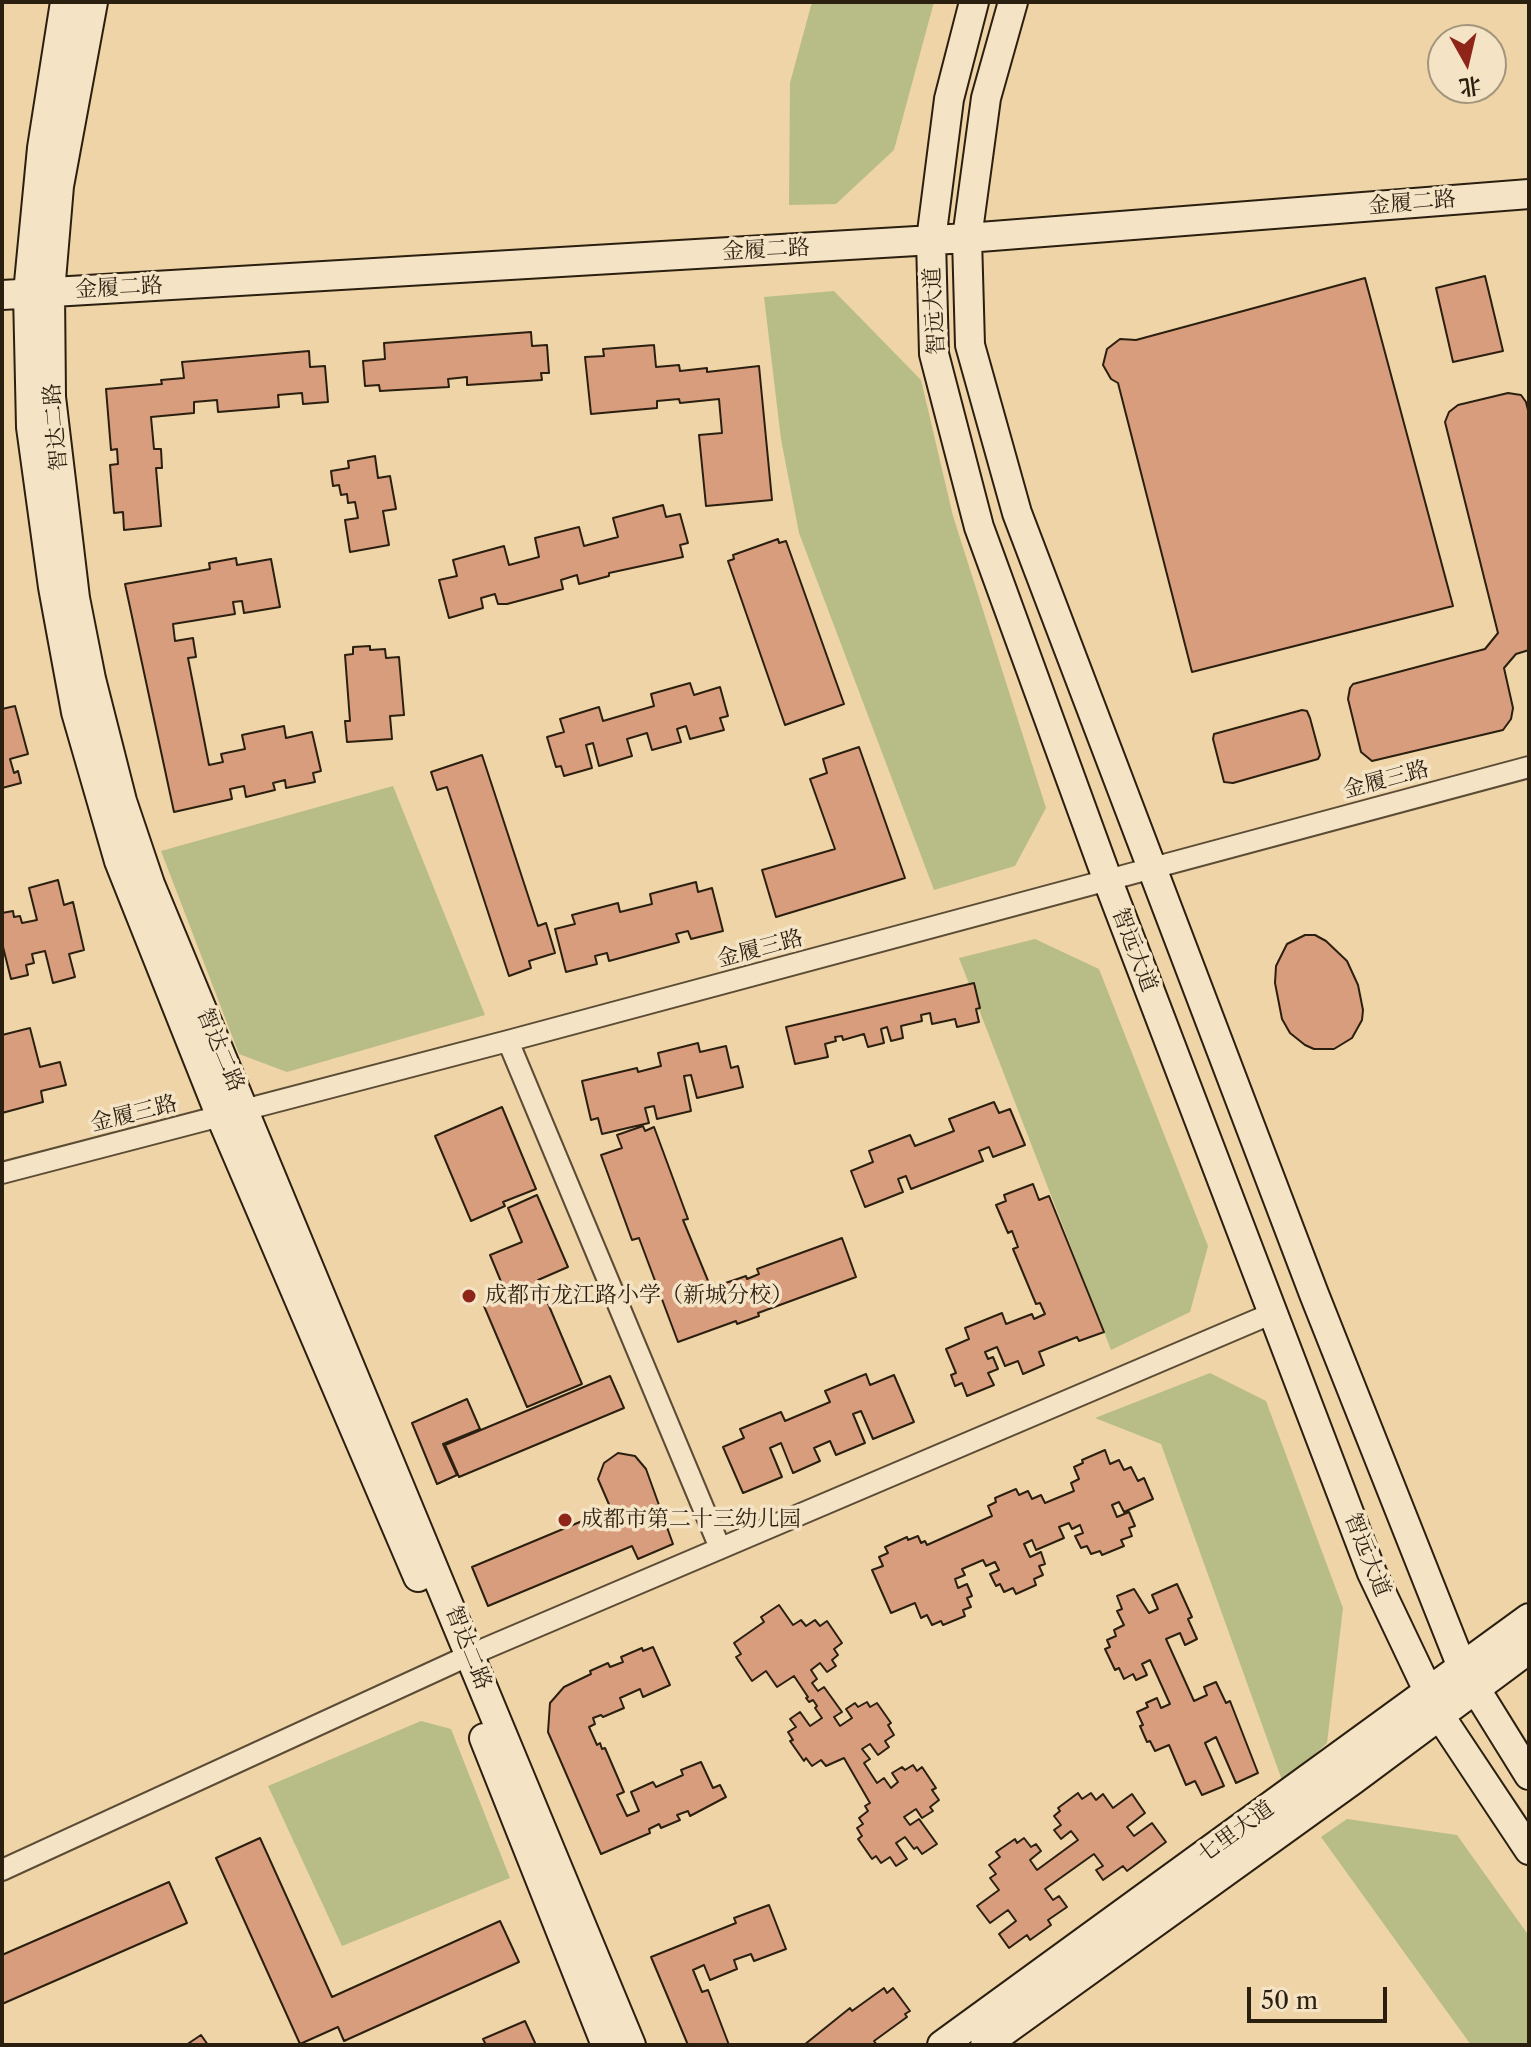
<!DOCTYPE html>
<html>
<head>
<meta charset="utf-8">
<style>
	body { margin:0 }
	#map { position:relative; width:1531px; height:2047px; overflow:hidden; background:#eed4a6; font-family:"Libre Caslon Text","Noto Serif SC",serif }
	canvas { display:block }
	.frame { position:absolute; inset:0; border:4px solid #2b1f10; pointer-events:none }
	.north { position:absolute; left:1427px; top:24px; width:80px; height:80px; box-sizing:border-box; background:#f4e3c5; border:2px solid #a4957d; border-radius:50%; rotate:172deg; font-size:22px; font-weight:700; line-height:32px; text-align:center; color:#2b1f10 }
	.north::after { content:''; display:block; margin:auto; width:28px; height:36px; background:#8f2418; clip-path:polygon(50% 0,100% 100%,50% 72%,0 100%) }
	.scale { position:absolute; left:1247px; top:1987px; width:140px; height:36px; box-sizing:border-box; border:4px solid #2b1f10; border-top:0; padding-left:10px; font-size:24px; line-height:28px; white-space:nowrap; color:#2b1f10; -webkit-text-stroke:6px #f4e3c5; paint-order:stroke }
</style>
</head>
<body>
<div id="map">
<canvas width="1531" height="2047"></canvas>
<div class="frame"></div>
<div class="north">北</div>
<div class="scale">50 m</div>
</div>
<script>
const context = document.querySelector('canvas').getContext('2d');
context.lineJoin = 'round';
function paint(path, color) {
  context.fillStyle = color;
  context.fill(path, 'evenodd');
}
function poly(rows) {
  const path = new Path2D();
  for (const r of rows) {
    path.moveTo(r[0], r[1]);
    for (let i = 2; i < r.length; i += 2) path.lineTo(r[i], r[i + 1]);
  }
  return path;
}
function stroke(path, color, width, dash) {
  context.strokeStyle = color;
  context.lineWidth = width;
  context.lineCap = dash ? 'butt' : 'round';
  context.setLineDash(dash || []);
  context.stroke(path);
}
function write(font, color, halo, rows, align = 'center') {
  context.font = font + ' "Libre Caslon Text","Noto Serif SC",serif';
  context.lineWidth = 7;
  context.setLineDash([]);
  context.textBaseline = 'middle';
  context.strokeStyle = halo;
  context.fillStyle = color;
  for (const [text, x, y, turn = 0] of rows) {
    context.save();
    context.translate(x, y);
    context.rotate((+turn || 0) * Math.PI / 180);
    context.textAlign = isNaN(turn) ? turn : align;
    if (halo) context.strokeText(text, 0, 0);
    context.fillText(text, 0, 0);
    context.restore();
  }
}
const green = poly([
	[812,2,934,2,894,150,836,204,789,205,790,83],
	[834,291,921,380,953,516,1046,808,1015,866,934,890,799,533,781,439,764,297],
	[393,786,485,1015,287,1072,239,1054,161,851],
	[1035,939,1099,969,1208,1246,1190,1312,1111,1350,959,958],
	[1210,1373,1266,1401,1343,1608,1327,1743,1283,1783,1161,1444,1095,1418],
	[421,1721,451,1729,510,1878,342,1946,268,1786],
	[1347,1819,1457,1835,1529,1936,1529,2045,1471,2045,1321,1837]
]);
const building = poly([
	[1485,276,1503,351,1453,362,1436,288,1485,276],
	[1365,278,1453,606,1192,672,1118,383,1111,379,1103,365,1107,349,1120,339,1136,340,1365,278],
	[531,332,532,346,547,345,549,373,541,373,542,380,467,385,467,377,448,379,449,387,380,391,379,385,365,386,363,361,385,359,384,343,531,332],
	[654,345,656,367,679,365,680,371,707,368,707,372,759,366,772,500,706,506,699,435,722,433,719,399,680,403,679,399,657,401,657,408,591,414,585,357,604,356,603,349,654,345],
	[309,351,310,367,325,366,328,402,303,404,302,393,278,395,279,407,218,412,217,400,194,402,194,413,151,417,154,449,161,449,162,468,156,468,161,526,124,530,123,512,114,513,110,465,118,464,117,449,111,450,106,389,162,384,161,380,184,378,182,362,309,351],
	[1508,393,1521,395,1526,402,1529,414,1529,650,1516,654,1504,668,1513,708,1511,719,1503,730,1372,761,1361,752,1348,699,1350,688,1353,684,1485,649,1498,633,1445,422,1449,412,1458,405,1508,393],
	[375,456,378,478,390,476,396,509,383,511,389,545,350,552,345,520,358,518,355,502,348,503,347,494,341,495,339,485,333,486,331,471,349,468,348,461,375,456],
	[663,505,666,517,680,514,688,543,680,545,683,557,609,573,609,576,579,584,577,575,561,580,563,589,507,604,498,604,495,594,481,598,483,608,449,618,439,580,457,576,453,560,504,546,509,565,539,557,535,538,579,527,584,546,618,537,613,518,663,505],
	[778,539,779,543,786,541,844,704,785,725,728,561,734,559,733,555,778,539],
	[236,558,237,565,271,559,280,607,244,613,242,601,233,602,235,614,173,624,175,641,193,638,196,657,188,658,209,765,223,762,221,754,245,749,242,735,284,726,286,738,312,732,321,771,313,773,315,782,286,788,285,780,273,783,275,790,246,797,244,786,230,789,232,799,174,812,125,584,210,569,209,563,236,558],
	[370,646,370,650,385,649,386,658,399,657,404,715,390,716,392,739,347,742,345,721,350,721,345,655,353,654,353,647,370,646],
	[690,683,694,695,720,687,728,716,720,718,724,730,690,739,686,726,677,729,681,742,652,750,647,733,627,739,632,756,599,766,593,743,586,745,592,768,564,776,561,766,556,767,547,737,564,732,560,719,599,707,603,721,654,706,651,694,690,683],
	[15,706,28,754,10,759,14,773,18,771,21,783,2,788,2,709,15,706],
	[1302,710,1307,711,1310,718,1320,755,1318,759,1233,783,1224,782,1213,739,1214,734,1302,710],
	[859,747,905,878,776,917,762,870,835,849,810,779,827,773,823,759,859,747],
	[482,755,538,926,546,923,555,953,529,961,531,968,509,976,447,787,437,790,431,772,482,755],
	[58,880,64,905,73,902,84,950,69,954,75,977,53,983,45,951,32,954,34,963,26,965,28,975,11,979,2,943,2,913,13,911,14,917,20,916,22,923,37,920,29,888,58,880],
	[696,882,698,892,712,888,723,931,691,939,688,931,676,934,679,942,609,961,607,953,595,956,597,964,566,972,555,929,575,924,572,915,618,903,620,912,652,904,650,894,696,882],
	[1305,935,1315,935,1326,941,1347,961,1358,985,1363,1010,1362,1020,1352,1038,1334,1049,1314,1049,1305,1045,1290,1033,1282,1019,1275,983,1276,966,1287,944,1305,935],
	[974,983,980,1008,976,1009,979,1022,957,1027,955,1019,932,1024,930,1013,921,1015,922,1021,901,1026,903,1038,891,1041,887,1027,881,1029,884,1043,868,1047,864,1034,843,1040,842,1036,835,1037,836,1041,825,1044,828,1057,795,1064,786,1027,974,983],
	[30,1028,40,1067,60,1062,66,1085,41,1091,43,1102,2,1113,2,1035,30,1028],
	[698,1043,700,1052,726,1046,731,1068,738,1066,743,1087,697,1098,691,1075,684,1076,691,1111,657,1119,654,1106,645,1108,649,1123,602,1134,598,1118,591,1120,582,1081,637,1068,638,1072,661,1066,658,1053,698,1043],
	[994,1102,999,1113,1010,1109,1025,1145,993,1157,989,1147,979,1151,983,1161,911,1189,906,1176,898,1179,903,1192,865,1207,851,1171,873,1162,869,1151,910,1135,915,1146,954,1131,949,1119,994,1102],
	[502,1107,536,1189,503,1202,505,1206,471,1221,435,1136,502,1107],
	[643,1126,645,1131,654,1127,688,1219,683,1220,711,1288,746,1276,747,1279,759,1274,757,1269,842,1238,856,1277,758,1313,759,1316,737,1324,736,1321,678,1342,639,1238,632,1240,601,1155,622,1148,617,1135,643,1126],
	[1033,1184,1039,1200,1049,1196,1104,1332,1079,1341,1077,1337,1039,1352,1044,1365,1023,1374,1018,1361,1005,1366,997,1347,985,1352,988,1359,993,1357,998,1369,988,1373,994,1385,967,1396,962,1383,955,1386,951,1375,956,1373,946,1349,969,1339,965,1328,1002,1313,1006,1324,1032,1314,1034,1319,1045,1314,1040,1303,1036,1304,1013,1249,1018,1247,1012,1231,1008,1233,996,1205,1006,1201,1004,1195,1033,1184],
	[537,1195,568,1267,538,1280,582,1384,527,1407,484,1306,507,1296,490,1255,522,1242,508,1208,537,1195],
	[866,1374,870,1385,894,1375,914,1422,873,1439,861,1411,853,1414,865,1443,836,1455,830,1441,814,1448,820,1461,793,1473,781,1443,770,1448,782,1477,743,1493,723,1447,744,1438,740,1429,781,1412,785,1421,830,1402,825,1391,866,1374],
	[610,1376,624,1408,459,1477,445,1445,610,1376],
	[467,1399,480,1429,443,1444,457,1475,437,1484,412,1423,467,1399],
	[1105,1450,1110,1464,1119,1460,1124,1470,1131,1467,1138,1481,1144,1478,1153,1499,1124,1512,1119,1502,1112,1505,1117,1517,1129,1512,1135,1526,1129,1528,1132,1536,1121,1540,1124,1546,1102,1555,1100,1551,1091,1554,1087,1546,1081,1548,1075,1536,1083,1533,1080,1525,1072,1529,1069,1523,1059,1527,1064,1538,1036,1550,1032,1540,1024,1544,1030,1557,1041,1552,1045,1564,1039,1566,1043,1575,1034,1579,1036,1585,1016,1594,1013,1588,1004,1592,1000,1584,996,1586,990,1574,999,1570,995,1562,986,1566,983,1560,962,1569,965,1575,955,1579,958,1588,967,1584,972,1596,967,1598,971,1607,963,1610,965,1616,943,1625,941,1621,932,1625,927,1615,921,1618,915,1603,891,1613,872,1570,883,1566,879,1557,888,1553,885,1547,907,1537,908,1540,918,1536,921,1543,925,1541,927,1545,992,1516,988,1506,996,1502,995,1498,1016,1489,1019,1495,1028,1491,1032,1499,1041,1495,1045,1503,1074,1491,1071,1483,1079,1479,1074,1467,1083,1463,1082,1460,1105,1450],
	[618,1453,635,1456,646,1469,673,1544,638,1559,632,1546,488,1606,472,1567,611,1509,598,1479,604,1463,618,1453],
	[1177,1584,1192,1617,1188,1619,1197,1639,1185,1645,1180,1633,1166,1639,1194,1701,1207,1695,1204,1687,1216,1682,1226,1703,1230,1701,1258,1773,1236,1783,1216,1737,1205,1743,1224,1786,1202,1795,1195,1781,1186,1785,1169,1745,1155,1751,1150,1741,1147,1742,1140,1726,1143,1725,1137,1712,1148,1707,1146,1703,1157,1698,1161,1708,1170,1704,1150,1660,1142,1664,1147,1675,1136,1680,1133,1674,1124,1679,1119,1668,1115,1670,1105,1649,1110,1647,1107,1640,1116,1636,1114,1630,1124,1625,1117,1611,1122,1609,1117,1596,1134,1589,1149,1613,1158,1609,1152,1595,1177,1584],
	[779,1605,793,1625,801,1620,806,1626,815,1620,820,1626,827,1621,842,1643,834,1649,838,1655,832,1660,836,1666,827,1672,820,1663,811,1670,817,1679,812,1683,818,1691,824,1687,842,1712,834,1717,840,1726,852,1718,846,1709,855,1703,858,1707,867,1702,870,1707,877,1703,891,1723,888,1725,894,1735,885,1741,889,1747,878,1755,870,1744,862,1749,870,1759,864,1763,877,1783,884,1778,891,1788,898,1782,892,1773,902,1767,905,1770,913,1765,917,1771,922,1767,936,1788,932,1790,939,1800,930,1807,933,1811,922,1818,916,1809,904,1817,910,1825,919,1819,937,1844,922,1854,917,1847,914,1849,905,1837,896,1843,907,1859,896,1866,890,1857,881,1863,876,1856,872,1859,858,1839,862,1836,857,1828,863,1824,859,1818,868,1811,865,1806,870,1803,844,1758,826,1766,821,1760,812,1766,806,1758,804,1761,790,1741,793,1740,788,1732,796,1727,790,1719,800,1712,810,1726,822,1718,815,1708,817,1706,813,1700,809,1702,806,1698,808,1697,794,1676,777,1687,766,1671,752,1681,736,1657,741,1654,734,1643,764,1622,761,1617,779,1605],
	[653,1647,670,1685,643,1697,640,1689,620,1698,624,1708,603,1717,601,1715,593,1718,595,1724,589,1727,597,1745,600,1743,602,1749,605,1748,624,1792,617,1795,627,1816,639,1811,631,1792,653,1782,656,1787,683,1775,681,1770,701,1762,713,1788,720,1785,726,1797,690,1816,688,1811,677,1815,680,1820,661,1828,659,1824,649,1829,650,1833,601,1854,548,1732,550,1703,564,1687,591,1674,590,1671,608,1663,610,1667,623,1662,621,1657,642,1648,643,1651,653,1647],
	[1078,1793,1082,1799,1091,1793,1096,1800,1103,1794,1113,1808,1132,1794,1145,1813,1127,1827,1134,1836,1152,1823,1166,1842,1127,1871,1123,1866,1103,1880,1096,1870,1103,1866,1094,1854,1045,1889,1053,1900,1059,1896,1067,1907,1048,1920,1051,1925,1030,1940,1027,1935,1009,1948,999,1934,1016,1921,1008,1910,990,1923,977,1906,999,1890,990,1878,996,1874,989,1865,1000,1857,996,1852,1015,1839,1017,1843,1024,1838,1031,1847,1036,1844,1041,1851,1030,1860,1037,1870,1078,1840,1071,1831,1061,1839,1054,1830,1061,1825,1054,1816,1060,1811,1058,1808,1078,1793],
	[260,1838,332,1997,500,1921,519,1962,344,2041,338,2027,300,2044,216,1858,260,1838],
	[169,1882,187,1923,2,2004,2,1955,169,1882],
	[769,1905,786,1949,754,1961,751,1954,734,1960,737,1969,710,1980,704,1965,693,1970,702,1992,708,1990,729,2045,688,2045,651,1957,736,1923,734,1918,769,1905],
	[884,1988,887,1993,893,1988,910,2011,905,2014,907,2017,874,2041,877,2045,804,2045,850,2008,852,2011,884,1988],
	[525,2021,536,2045,486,2045,483,2039,525,2021],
	[201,2035,208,2045,186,2045,201,2035]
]);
const street = poly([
	[508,1041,720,1548],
	[2,1173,508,1041,1529,767],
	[2,1870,470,1655,1273,1313]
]);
const secondary = poly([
	[65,2,42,148,28,293,31,427,53,587,76,712,119,861,221,1117,418,1577],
	[93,2,59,186,50,292,51,397,75,598,91,679,122,801,150,884,631,2045],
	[974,2,949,99,931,240,934,354,979,527,1108,881,1372,1573,1440,1716,1529,1850],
	[1013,2,986,98,967,238,970,345,1017,513,1314,1294,1462,1667,1529,1775],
	[2,295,967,238,1529,194],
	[484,1738,606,2045],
	[942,2045,1529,1618],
	[985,2045,1353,1780,1529,1649]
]);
const markers = [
	[469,1296,8,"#8f2418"],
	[565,1520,8,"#8f2418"]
];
const streetNames = [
	["金履二路",1412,203,-5],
	["金履二路",766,250,-3],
	["金履二路",119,288,-3],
	["智远大道",935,311,-93],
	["智达二路",56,427,-95],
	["金履三路",1386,780,-15],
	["金履三路",760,949,-15],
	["智远大道",1134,950,69],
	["智达二路",220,1050,67],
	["金履三路",134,1114,-14],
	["智远大道",1367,1555,68],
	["智达二路",468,1648,68],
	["七里大道",1236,1832,-36]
];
const poiNames = [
	["成都市龙江路小学（新城分校）",485,1296],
	["成都市第二十三幼儿园",581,1520]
];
paint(green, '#b8bd87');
paint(building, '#d89d7d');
stroke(building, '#2b1f10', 2);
stroke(street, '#5c4c36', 24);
stroke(secondary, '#2b1f10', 32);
stroke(street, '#f4e3c5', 20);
stroke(secondary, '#f4e3c5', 28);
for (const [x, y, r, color] of markers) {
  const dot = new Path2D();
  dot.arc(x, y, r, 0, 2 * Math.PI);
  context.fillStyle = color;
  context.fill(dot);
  stroke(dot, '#f4e3c5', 3);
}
write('22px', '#2b1f10', '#f4e3c5', streetNames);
write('22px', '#2b1f10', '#f4e3c5', poiNames, 'left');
</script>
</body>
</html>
